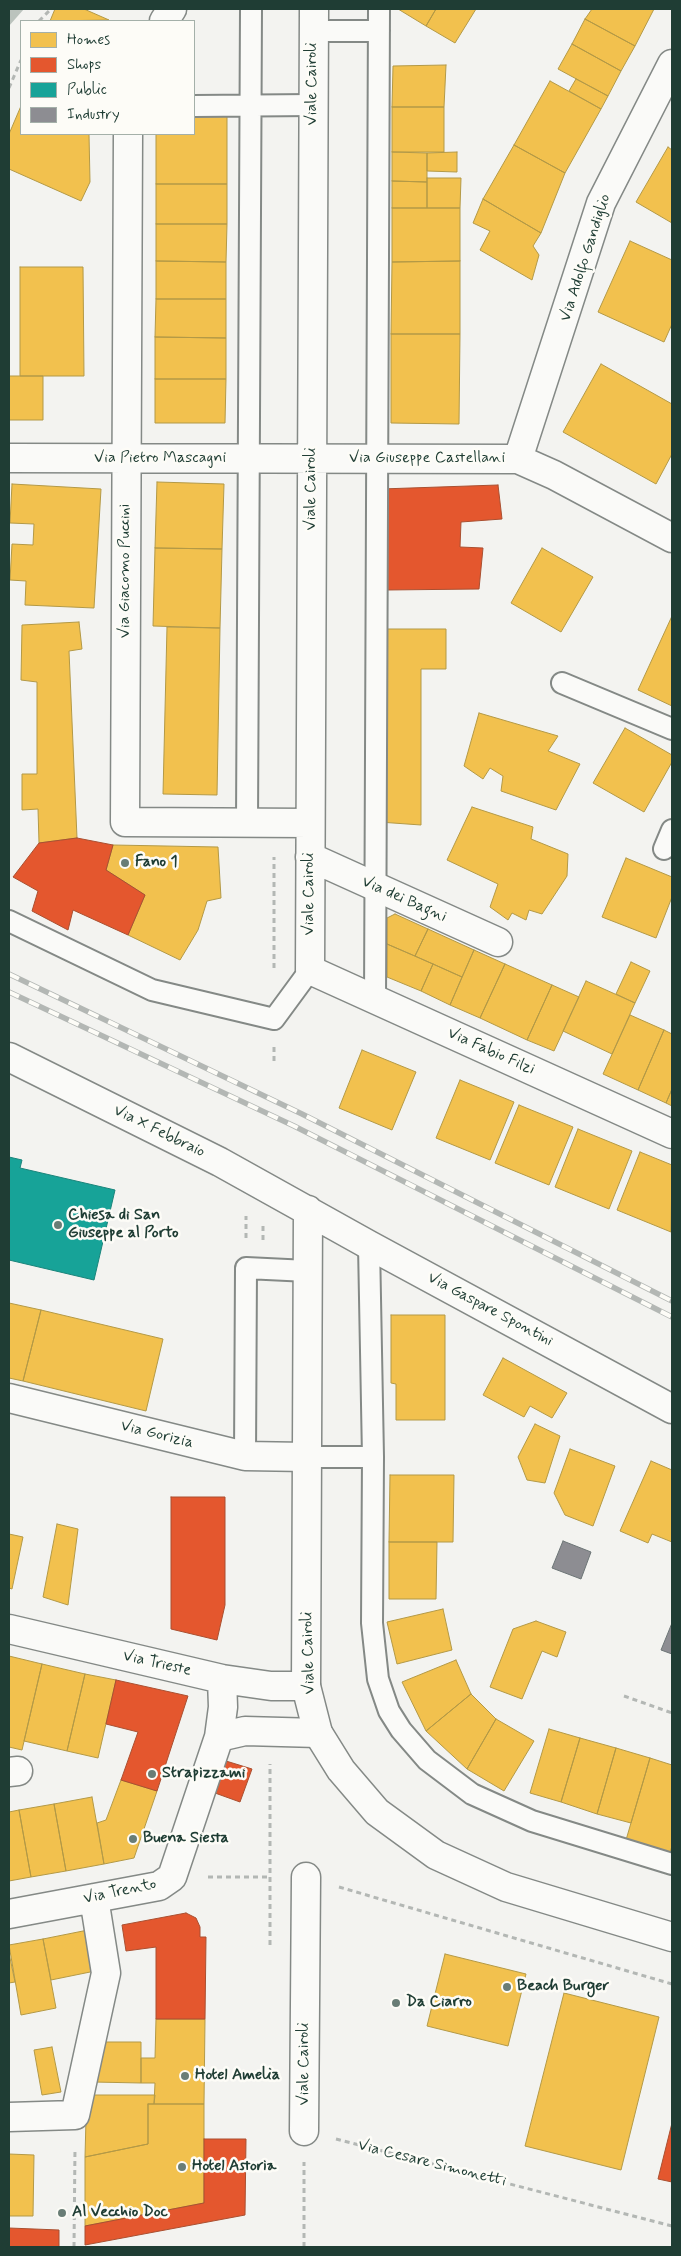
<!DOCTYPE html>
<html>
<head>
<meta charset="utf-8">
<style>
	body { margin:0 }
	#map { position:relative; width:681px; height:2256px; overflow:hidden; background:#f3f3f0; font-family:Mynerve,sans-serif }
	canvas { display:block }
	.frame { position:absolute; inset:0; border:10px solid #1f3d34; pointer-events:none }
	.legend { position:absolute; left:20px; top:20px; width:175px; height:115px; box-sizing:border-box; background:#fdfcf7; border:1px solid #a4b0a9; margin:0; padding:6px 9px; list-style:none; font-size:15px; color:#1f3d34 }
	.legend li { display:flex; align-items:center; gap:10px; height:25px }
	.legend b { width:25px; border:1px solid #a4b0a9 }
</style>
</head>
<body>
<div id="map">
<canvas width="681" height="2256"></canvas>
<div class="frame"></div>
<ul class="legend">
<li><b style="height:14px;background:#f2c14e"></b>Homes</li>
<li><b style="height:14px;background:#e4572e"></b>Shops</li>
<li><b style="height:14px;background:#17a398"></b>Public</li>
<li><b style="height:14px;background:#8d8d92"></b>Industry</li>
</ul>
</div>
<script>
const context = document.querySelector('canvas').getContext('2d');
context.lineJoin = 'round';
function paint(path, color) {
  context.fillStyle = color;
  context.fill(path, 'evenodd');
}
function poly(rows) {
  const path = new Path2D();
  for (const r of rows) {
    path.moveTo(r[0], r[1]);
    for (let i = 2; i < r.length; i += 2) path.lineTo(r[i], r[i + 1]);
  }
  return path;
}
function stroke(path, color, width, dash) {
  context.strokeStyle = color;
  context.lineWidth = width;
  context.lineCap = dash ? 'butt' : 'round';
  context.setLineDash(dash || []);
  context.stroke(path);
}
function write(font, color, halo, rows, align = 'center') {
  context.font = font + ' Mynerve,sans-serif';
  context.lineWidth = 5;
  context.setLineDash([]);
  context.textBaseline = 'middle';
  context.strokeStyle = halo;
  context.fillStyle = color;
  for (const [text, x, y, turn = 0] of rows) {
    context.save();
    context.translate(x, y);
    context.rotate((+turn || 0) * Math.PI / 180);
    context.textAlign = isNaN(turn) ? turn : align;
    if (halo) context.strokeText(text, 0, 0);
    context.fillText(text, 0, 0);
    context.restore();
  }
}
const water = poly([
	[9,9,24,9,9,26]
]);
const homes = poly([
	[55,9,84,9,109,20,50,21,55,9],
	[398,9,436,9,426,26,398,9],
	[436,9,476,9,455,43,426,26,436,9],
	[592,9,654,9,635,46,585,19,592,9],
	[585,19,635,46,621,71,572,44,585,19],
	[572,44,621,71,608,96,558,69,572,44],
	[446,65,444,107,392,107,393,66,446,65],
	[576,79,608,96,601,109,569,91,576,79],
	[550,81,601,109,565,173,514,145,550,81],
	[21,106,21,134,89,134,90,182,81,201,9,169,9,134,21,106],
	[392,107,444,107,444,152,392,152,392,107],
	[194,109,227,109,227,184,156,184,156,134,194,134,194,109],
	[514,145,565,173,541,233,483,199,514,145],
	[668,147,672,150,672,223,636,202,668,147],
	[392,152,427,153,427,182,392,181,392,152],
	[457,152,457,172,427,171,427,153,457,152],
	[427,178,461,178,460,208,427,208,427,178],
	[392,181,427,182,427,208,392,208,392,181],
	[156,184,227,184,227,224,156,224,156,184],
	[483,199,541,233,533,246,539,255,532,280,480,250,490,231,473,223,483,199],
	[392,208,460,208,460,261,392,262,392,208],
	[156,224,227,224,226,262,156,261,156,224],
	[630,241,672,260,672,324,664,342,598,312,630,241],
	[156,261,226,262,226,299,156,299,156,261],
	[460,261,460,334,391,334,392,262,460,261],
	[20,267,83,267,84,376,20,376,20,267],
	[156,299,226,299,226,338,155,337,156,299],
	[391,334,460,334,459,424,391,423,391,334],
	[155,337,226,338,226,379,155,379,155,337],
	[601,364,672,404,672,454,656,484,563,432,601,364],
	[9,376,43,376,43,420,9,420,9,376],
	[155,379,226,379,225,423,155,423,155,379],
	[157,482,224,484,222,549,155,548,157,482],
	[12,484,101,489,94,608,25,605,26,581,10,580,12,544,33,545,34,524,10,523,12,484],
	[155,548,222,549,220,628,153,626,155,548],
	[542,548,593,577,561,632,511,603,542,548],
	[672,616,672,706,638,690,672,616],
	[79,622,82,649,69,651,77,838,39,843,38,809,22,810,22,774,37,774,37,682,21,680,22,625,79,622],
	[167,627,220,628,217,795,163,794,167,627],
	[385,629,446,629,446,669,421,669,421,825,379,822,385,629],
	[479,713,558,736,548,751,580,764,556,810,501,791,503,776,490,768,483,779,464,766,479,713],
	[625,728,672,755,672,762,644,812,593,783,625,728],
	[472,807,533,827,531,839,568,854,567,876,542,914,529,910,526,920,512,913,508,920,490,907,498,884,447,860,472,807],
	[113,845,218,847,221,898,207,901,198,930,180,960,128,935,145,895,106,870,113,845],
	[626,858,672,877,672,897,656,938,602,917,626,858],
	[395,914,428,929,415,956,387,944,387,918,395,914],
	[428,929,474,950,462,977,415,956,428,929],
	[387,944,433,964,421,991,387,977,387,944],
	[474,950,505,964,480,1018,450,1005,474,950],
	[631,962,650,971,635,1003,616,994,631,962],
	[433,964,462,977,450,1005,421,991,433,964],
	[505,964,552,985,527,1040,480,1018,505,964],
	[586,981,635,1003,612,1054,563,1031,586,981],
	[552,985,579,997,554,1051,527,1040,552,985],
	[630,1015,664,1030,638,1090,603,1074,630,1015],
	[664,1030,672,1034,672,1089,666,1103,638,1090,664,1030],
	[362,1050,416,1072,392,1130,339,1108,362,1050],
	[460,1080,514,1102,490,1160,436,1138,460,1080],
	[672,1089,672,1106,666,1103,672,1089],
	[519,1105,573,1127,549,1185,495,1163,519,1105],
	[578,1129,632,1151,609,1209,555,1187,578,1129],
	[640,1152,672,1165,671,1232,617,1210,640,1152],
	[9,1303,41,1310,23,1381,9,1378,9,1303],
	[41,1310,163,1339,146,1411,23,1381,41,1310],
	[391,1315,445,1315,445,1420,396,1420,396,1384,391,1383,391,1315],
	[503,1358,567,1393,552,1418,530,1406,524,1417,483,1395,503,1358],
	[535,1424,560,1436,545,1483,527,1480,518,1457,535,1424],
	[570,1449,615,1466,593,1526,565,1515,554,1493,570,1449],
	[651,1461,672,1470,672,1542,652,1534,648,1543,620,1531,651,1461],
	[390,1475,454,1475,453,1542,389,1542,390,1475],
	[57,1524,78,1529,68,1605,43,1597,57,1524],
	[9,1534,23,1537,12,1589,9,1588,9,1534],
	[389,1542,437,1542,436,1599,389,1599,389,1542],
	[443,1609,452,1650,397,1664,387,1622,443,1609],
	[536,1621,566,1632,557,1657,542,1651,522,1699,490,1687,513,1629,536,1621],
	[9,1656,42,1664,22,1750,9,1747,9,1656],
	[456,1660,471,1694,426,1731,402,1682,456,1660],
	[42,1664,85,1674,67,1751,24,1741,42,1664],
	[85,1674,116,1680,98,1758,67,1751,85,1674],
	[471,1694,496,1719,467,1769,426,1731,471,1694],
	[496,1719,534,1741,504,1791,467,1769,496,1719],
	[549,1729,580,1738,561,1802,530,1793,549,1729],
	[580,1738,616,1748,597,1814,561,1802,580,1738],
	[616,1748,650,1758,631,1823,597,1814,616,1748],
	[650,1758,672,1765,672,1846,670,1853,626,1840,650,1758],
	[121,1780,157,1791,134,1858,104,1864,97,1823,106,1820,121,1780],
	[92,1797,104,1864,66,1871,54,1804,92,1797],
	[54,1804,66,1871,31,1877,19,1810,54,1804],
	[19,1810,31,1877,9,1881,9,1812,19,1810],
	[93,1929,100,1970,51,1980,43,1939,93,1929],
	[43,1939,56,2008,21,2015,9,1945,43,1939],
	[9,1953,15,1982,9,1983,9,1953],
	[445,1954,526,1974,508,2046,427,2026,445,1954],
	[564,1993,659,2017,621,2170,525,2146,564,1993],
	[156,2019,205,2019,204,2104,154,2104,155,2083,141,2083,141,2058,155,2058,156,2019],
	[101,2042,141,2042,141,2083,93,2082,101,2042],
	[52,2047,61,2092,42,2095,34,2050,52,2047],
	[91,2095,155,2095,154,2104,148,2104,148,2144,85,2157,86,2119,91,2095],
	[148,2104,204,2104,204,2203,85,2226,85,2157,148,2144,148,2104],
	[9,2154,34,2155,33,2216,9,2216,9,2154]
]);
const shops = poly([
	[498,485,502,519,461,522,460,547,483,548,479,589,386,590,381,489,498,485],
	[77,838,113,845,106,870,145,895,128,935,73,910,68,930,32,911,38,891,13,877,39,843,77,838],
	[171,1497,225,1497,225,1605,217,1640,171,1629,171,1497],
	[116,1680,188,1696,157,1791,121,1780,138,1732,106,1724,116,1680],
	[226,1761,252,1769,240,1802,215,1793,226,1761],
	[186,1913,196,1918,200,1927,200,1937,206,1937,205,2019,156,2019,156,1947,126,1951,122,1925,186,1913],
	[672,2123,672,2182,658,2179,672,2123],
	[204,2139,246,2139,245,2215,85,2245,85,2226,204,2203,204,2139],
	[9,2228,59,2230,59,2247,9,2247,9,2228]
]);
const public = poly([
	[9,1157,22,1160,20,1168,115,1190,94,1280,9,1260,9,1157]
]);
const industry = poly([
	[563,1541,591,1552,581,1579,552,1568,563,1541],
	[672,1623,672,1654,661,1650,672,1623]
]);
const path = poly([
	[39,21,51,9],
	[9,88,21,60],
	[274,968,274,857],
	[274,1061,274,1047],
	[246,1238,246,1216],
	[263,1240,263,1223],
	[624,1696,672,1713],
	[208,1877,271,1877],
	[339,1887,672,1984],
	[270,1945,270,1764],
	[336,2139,672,2226],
	[74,2247,75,2148],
	[304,2247,304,2162]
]);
const lane = poly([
	[314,31,379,31],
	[194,106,313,105],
	[562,683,672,729],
	[247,823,251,9],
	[664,849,672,830],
	[9,921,152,990,274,1019,310,970],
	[375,999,379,9],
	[369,1245,373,1457,372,1623,378,1679,389,1711,401,1730,427,1760,472,1794,532,1821,672,1864],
	[245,1456,246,1268,308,1271],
	[307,1457,373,1457]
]);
const street = poly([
	[314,9,310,970,672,1134],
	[164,21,172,9],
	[128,134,125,822,310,823],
	[9,458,518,459,554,475,672,538],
	[518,459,601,203,672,64],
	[310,857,498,942],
	[9,1398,245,1456,307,1457],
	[9,1629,222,1679,271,1686,306,1686],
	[219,1737,245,1731,318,1733],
	[9,1772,18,1771],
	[9,1914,159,1886,172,1877,219,1737,223,1707,222,1679],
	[9,2117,75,2115,106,1973,94,1898],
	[304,2131,306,1877]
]);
const secondary = poly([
	[9,1057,220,1162,369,1245,672,1409],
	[308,1210,306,1686,318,1733,341,1770,377,1812,436,1855,506,1887,672,1937]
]);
const rail = poly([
	[9,974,302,1114,672,1301],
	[9,992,294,1126,672,1317]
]);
const markers = [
	[125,863,5,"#697d76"],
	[58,1225,5,"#697d76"],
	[152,1774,5,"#697d76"],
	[133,1839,5,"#697d76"],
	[507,1987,5,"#697d76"],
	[396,2003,5,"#697d76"],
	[185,2076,5,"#697d76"],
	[182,2167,5,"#697d76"],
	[62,2213,5,"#697d76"]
];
const streetNames = [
	["Viale Cairoli",313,84,-90],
	["Via Adolfo Gandiglio",586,258,-72],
	["Via Pietro Mascagni",160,459],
	["Via Giuseppe Castellani",427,459],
	["Viale Cairoli",312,489,-90],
	["Via Giacomo Puccini",126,571,-90],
	["Viale Cairoli",310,894,-90],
	["Via dei Bagni",404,900,24],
	["Via Fabio Filzi",491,1052,24],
	["Via X Febbraio",159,1132,26],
	["Via Gaspare Spontini",490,1310,28],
	["Via Gorizia",157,1435,14],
	["Viale Cairoli",309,1653,-92],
	["Via Trieste",157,1664,13],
	["Via Trento",120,1892,-12],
	["Viale Cairoli",305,2064,-90],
	["Via Cesare Simonetti",432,2164,14]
];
const poiNames = [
	["Fano 1",135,863],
	["Chiesa di San",68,1216],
	["Giuseppe al Porto",68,1234],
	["Strapizzami",162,1774],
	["Buena Siesta",143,1839],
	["Beach Burger",517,1987],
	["Da Ciarro",406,2003],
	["Hotel Amelia",195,2076],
	["Hotel Astoria",192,2167],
	["Al Vecchio Doc",72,2213]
];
paint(water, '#bbc3bd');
paint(homes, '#f2c14e');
stroke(homes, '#b39946', 1);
paint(shops, '#e4572e');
stroke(shops, '#a94f30', 1);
paint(public, '#17a398');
stroke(public, '#19847a', 1);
paint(industry, '#8d8d92');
stroke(industry, '#6c7576', 1);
stroke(lane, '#848986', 24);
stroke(street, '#848986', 31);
stroke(secondary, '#848986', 31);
stroke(path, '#b3b7b4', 3, [5, 4]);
stroke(lane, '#fafaf8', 20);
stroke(street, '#fafaf8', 28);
stroke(secondary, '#fafaf8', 28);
stroke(rail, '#b3b7b4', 5.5);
stroke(rail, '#fdfcf7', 4, [11]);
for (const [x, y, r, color] of markers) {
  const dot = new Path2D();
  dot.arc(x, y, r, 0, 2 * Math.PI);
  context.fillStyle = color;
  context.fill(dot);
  stroke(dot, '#fdfcf7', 2);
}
write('16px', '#1f3d34', '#fdfcf7', streetNames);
write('bold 16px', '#1f3d34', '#fdfcf7', poiNames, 'left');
</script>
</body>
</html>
